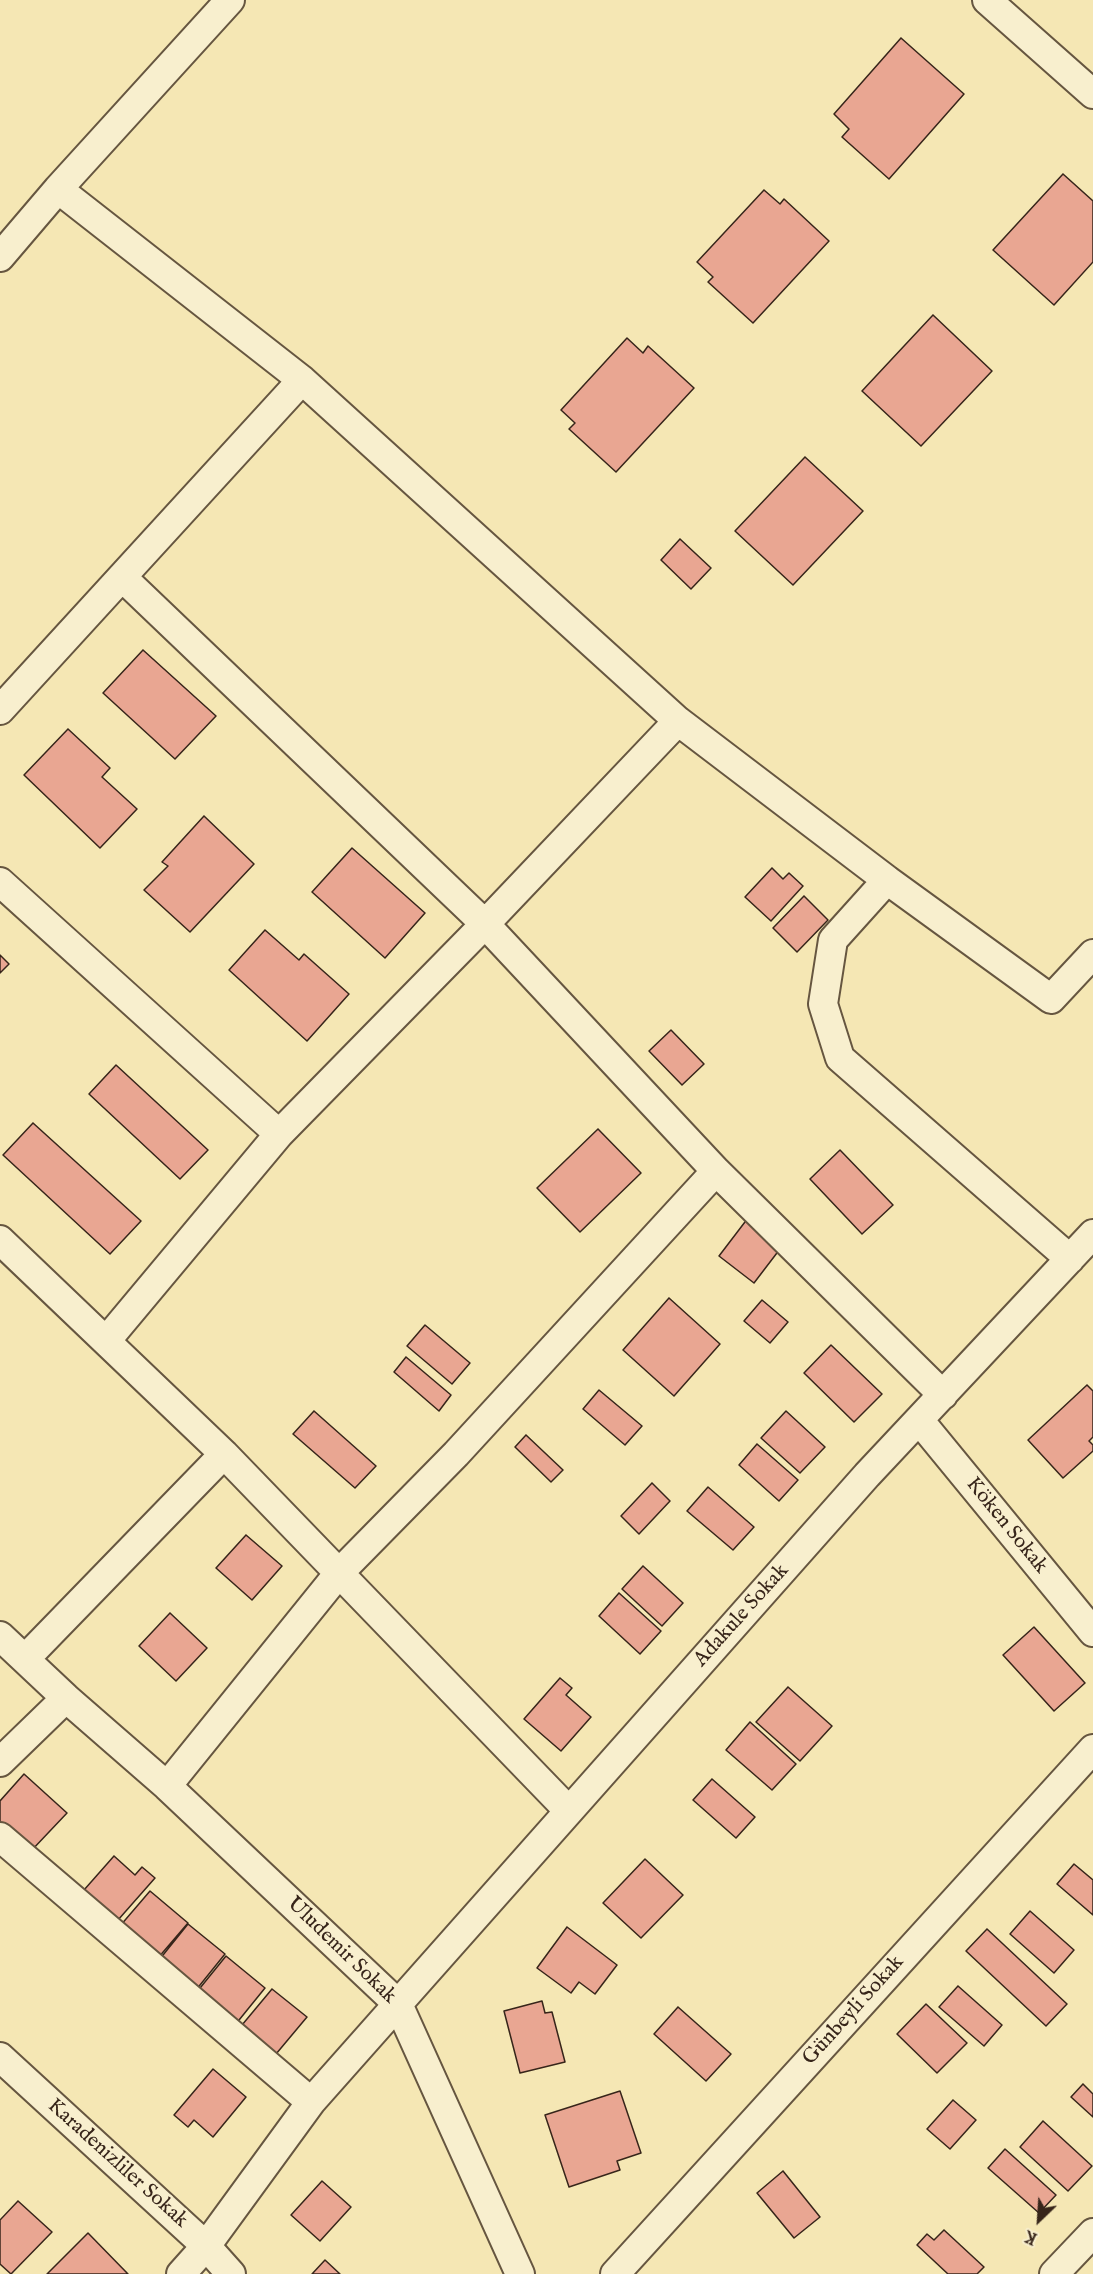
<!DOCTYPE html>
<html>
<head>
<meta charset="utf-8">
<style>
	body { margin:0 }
	#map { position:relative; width:1093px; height:2274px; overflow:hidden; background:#f5e7b4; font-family:"IM FELL English",serif }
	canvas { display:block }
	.north { position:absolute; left:1009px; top:2190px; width:60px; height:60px; -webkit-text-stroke:4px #f8efce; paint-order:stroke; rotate:205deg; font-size:16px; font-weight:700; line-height:24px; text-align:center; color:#37251a }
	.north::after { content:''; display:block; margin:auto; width:21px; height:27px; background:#37251a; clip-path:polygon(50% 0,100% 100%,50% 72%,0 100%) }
</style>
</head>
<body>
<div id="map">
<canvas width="1093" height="2274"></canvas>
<div class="north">K</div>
</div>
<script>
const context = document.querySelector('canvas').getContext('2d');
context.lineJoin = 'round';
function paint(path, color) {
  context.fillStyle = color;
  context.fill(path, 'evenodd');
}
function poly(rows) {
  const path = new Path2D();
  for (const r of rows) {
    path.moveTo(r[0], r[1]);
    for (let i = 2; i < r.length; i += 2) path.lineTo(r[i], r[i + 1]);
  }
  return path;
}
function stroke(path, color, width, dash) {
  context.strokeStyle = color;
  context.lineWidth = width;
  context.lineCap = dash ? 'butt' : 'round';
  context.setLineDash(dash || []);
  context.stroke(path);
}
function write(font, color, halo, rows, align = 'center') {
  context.font = font + ' "IM FELL English",serif';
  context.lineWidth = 4.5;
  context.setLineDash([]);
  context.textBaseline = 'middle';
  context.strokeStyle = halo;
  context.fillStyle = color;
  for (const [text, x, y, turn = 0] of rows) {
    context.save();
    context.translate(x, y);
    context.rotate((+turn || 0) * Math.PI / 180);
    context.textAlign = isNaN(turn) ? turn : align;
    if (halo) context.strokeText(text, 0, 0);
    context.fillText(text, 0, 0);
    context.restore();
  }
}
const building = poly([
	[901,38,964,94,889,179,842,137,849,129,834,114,901,38],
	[1063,174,1093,201,1093,262,1054,305,993,250,1063,174],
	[764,190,780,204,784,199,829,241,753,323,708,282,713,277,697,262,764,190],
	[933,315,992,371,921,446,862,391,933,315],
	[627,338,643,353,648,346,694,388,616,472,569,429,575,423,561,410,627,338],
	[805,457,863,511,793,585,735,531,805,457],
	[680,539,711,568,691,589,661,560,680,539],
	[143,650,216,716,175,759,103,693,143,650],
	[68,729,110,768,102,777,137,809,100,848,24,775,68,729],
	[204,816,254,864,190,932,144,890,168,866,162,862,204,816],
	[352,848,425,913,385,958,312,892,352,848],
	[772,868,783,879,789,873,803,886,771,921,745,897,772,868],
	[804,896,828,920,797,952,773,928,804,896],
	[265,930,299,960,304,954,349,994,307,1041,229,970,265,930],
	[0,955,9,964,0,973,0,955],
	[671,1030,704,1064,682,1085,649,1051,671,1030],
	[116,1065,208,1150,180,1179,89,1094,116,1065],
	[33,1123,141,1221,110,1254,3,1155,33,1123],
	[598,1129,641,1173,580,1232,537,1188,598,1129],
	[840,1150,893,1205,862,1234,810,1179,840,1150],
	[748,1218,783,1245,754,1283,719,1256,748,1218],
	[669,1298,720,1344,674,1396,623,1350,669,1298],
	[762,1300,788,1322,770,1343,744,1321,762,1300],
	[425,1325,470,1363,452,1384,407,1346,425,1325],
	[831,1345,882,1394,854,1422,804,1373,831,1345],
	[406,1357,451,1395,439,1411,394,1372,406,1357],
	[1087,1385,1093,1391,1093,1437,1089,1441,1093,1445,1093,1451,1063,1478,1028,1440,1087,1385],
	[599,1390,642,1426,625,1445,583,1409,599,1390],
	[314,1411,376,1466,355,1488,293,1434,314,1411],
	[786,1411,825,1447,800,1473,761,1438,786,1411],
	[526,1435,563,1470,551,1482,515,1447,526,1435],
	[757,1444,798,1480,779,1501,739,1465,757,1444],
	[652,1483,670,1501,639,1534,621,1516,652,1483],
	[708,1487,754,1527,733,1550,687,1511,708,1487],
	[246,1535,282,1566,252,1600,216,1568,246,1535],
	[643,1566,683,1603,662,1626,622,1589,643,1566],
	[619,1593,661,1631,640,1654,599,1616,619,1593],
	[170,1613,207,1648,176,1681,139,1646,170,1613],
	[1034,1627,1085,1683,1054,1711,1003,1655,1034,1627],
	[560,1678,572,1688,566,1695,591,1717,561,1751,524,1719,560,1678],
	[788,1687,832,1726,800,1761,756,1722,788,1687],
	[750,1722,796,1764,772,1790,726,1750,750,1722],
	[24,1774,67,1813,31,1851,0,1823,0,1801,24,1774],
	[712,1779,755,1817,736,1838,693,1800,712,1779],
	[114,1856,135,1875,142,1867,155,1878,118,1920,84,1890,114,1856],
	[645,1859,683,1895,641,1938,603,1903,645,1859],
	[1074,1864,1093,1880,1093,1915,1057,1884,1074,1864],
	[150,1891,188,1923,158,1958,120,1926,150,1891],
	[1030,1911,1074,1950,1054,1973,1010,1934,1030,1911],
	[188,1924,225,1954,196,1990,159,1960,188,1924],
	[567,1927,617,1965,595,1994,579,1982,571,1993,537,1968,567,1927],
	[987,1929,1067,2004,1046,2026,966,1951,987,1929],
	[226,1956,265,1988,235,2025,196,1993,226,1956],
	[958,1986,1002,2025,984,2046,939,2007,958,1986],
	[272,1989,307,2017,276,2054,242,2025,272,1989],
	[542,2001,545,2013,552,2012,565,2062,520,2073,504,2011,542,2001],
	[926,2004,967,2043,937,2073,897,2034,926,2004],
	[678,2007,731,2054,706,2081,654,2034,678,2007],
	[213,2069,246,2097,213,2137,194,2120,188,2127,174,2115,213,2069],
	[1083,2084,1093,2094,1093,2117,1071,2097,1083,2084],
	[620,2091,641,2153,617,2161,620,2170,569,2187,545,2115,620,2091],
	[953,2100,976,2120,950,2149,927,2129,953,2100],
	[1043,2121,1092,2166,1068,2191,1020,2147,1043,2121],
	[1005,2149,1056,2195,1039,2213,988,2168,1005,2149],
	[783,2171,820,2217,794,2238,757,2193,783,2171],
	[322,2181,351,2207,320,2241,291,2215,322,2181],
	[18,2201,52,2232,11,2274,0,2264,0,2220,18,2201],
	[944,2230,984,2267,977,2274,948,2274,917,2245,927,2234,934,2240,944,2230],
	[88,2233,128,2274,47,2274,88,2233],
	[325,2260,340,2274,312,2274,325,2260]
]);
const street = poly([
	[987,0,1093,94],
	[58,189,230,0],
	[0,257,58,189,302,380,678,721,887,880,1051,999,1093,954],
	[123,578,485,924,716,1171],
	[0,710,302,380],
	[887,880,833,940,823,1004,840,1058,1070,1259],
	[0,882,279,1134],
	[0,1240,224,1454,569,1811],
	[106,1341,279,1134,485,924,678,721],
	[919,1420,1093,1632],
	[0,1636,66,1698,167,1786,398,2004,520,2274],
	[25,1659,224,1454],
	[0,1762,66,1698],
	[167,1786,339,1573,456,1454,716,1171,943,1395],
	[0,1837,311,2102],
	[0,2057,206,2246,231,2274],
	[181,2274,206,2246,311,2102,867,1475,1093,1234],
	[615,2274,1093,1749],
	[1054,2274,1093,2233]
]);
const streetNames = [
	["Köken Sokak",1006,1526,51],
	["Adakule Sokak",742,1616,-48],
	["Uludemir Sokak",341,1951,44],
	["Günbeyli Sokak",854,2011,-48],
	["Karadenizliler Sokak",117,2164,42]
];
paint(building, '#e9a692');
stroke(building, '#37251a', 1.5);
stroke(street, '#665640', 32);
stroke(street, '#f8efce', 28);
write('21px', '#37251a', '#f8efce', streetNames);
</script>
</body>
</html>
